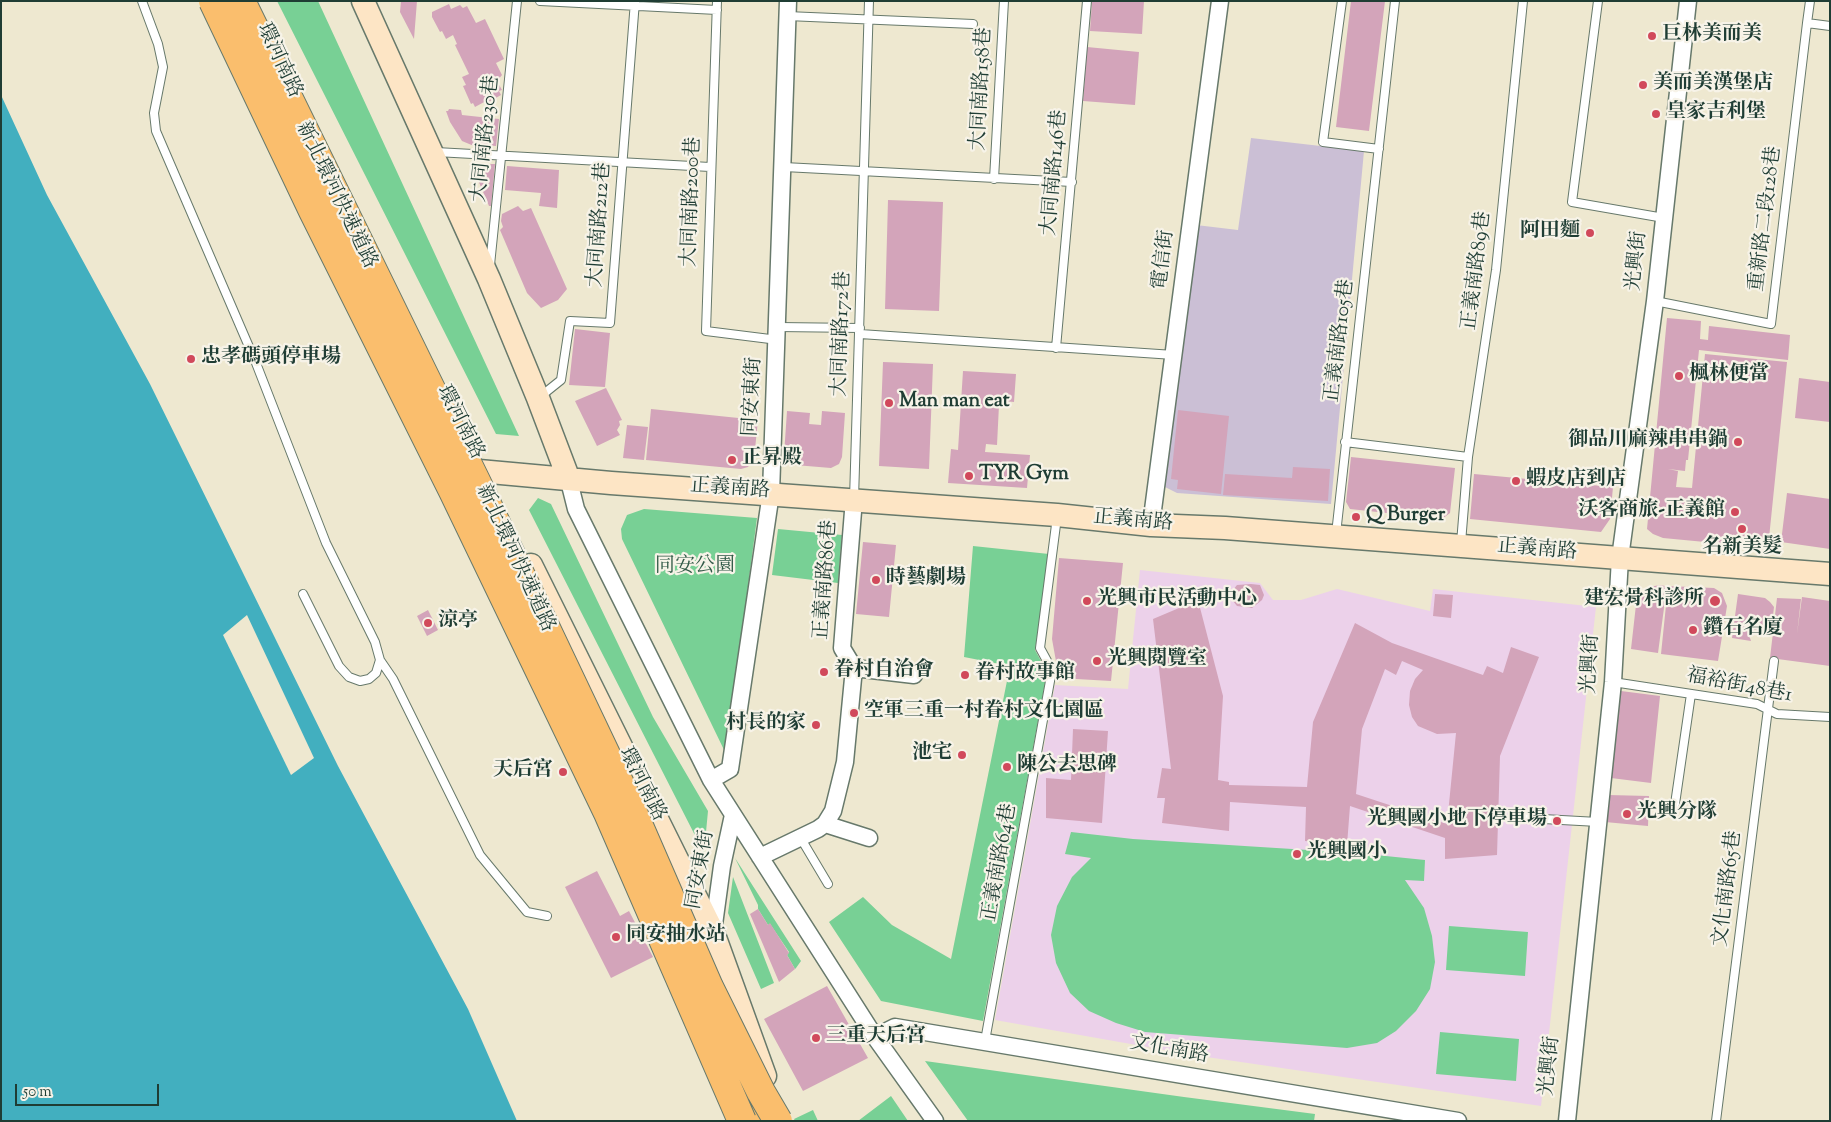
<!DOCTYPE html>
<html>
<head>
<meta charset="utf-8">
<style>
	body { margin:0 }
	#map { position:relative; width:1831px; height:1122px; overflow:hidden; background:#eee8d0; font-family:"Sorts Mill Goudy",serif }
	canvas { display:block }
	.frame { position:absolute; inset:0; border:2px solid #1f3d34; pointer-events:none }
	.scale { position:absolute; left:15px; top:1084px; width:144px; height:22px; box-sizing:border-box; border:2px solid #1f3d34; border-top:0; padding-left:6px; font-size:15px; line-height:18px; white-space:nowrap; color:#1f3d34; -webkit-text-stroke:4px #f7f3e8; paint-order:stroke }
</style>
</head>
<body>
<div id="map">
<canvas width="1831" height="1122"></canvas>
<div class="frame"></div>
<div class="scale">50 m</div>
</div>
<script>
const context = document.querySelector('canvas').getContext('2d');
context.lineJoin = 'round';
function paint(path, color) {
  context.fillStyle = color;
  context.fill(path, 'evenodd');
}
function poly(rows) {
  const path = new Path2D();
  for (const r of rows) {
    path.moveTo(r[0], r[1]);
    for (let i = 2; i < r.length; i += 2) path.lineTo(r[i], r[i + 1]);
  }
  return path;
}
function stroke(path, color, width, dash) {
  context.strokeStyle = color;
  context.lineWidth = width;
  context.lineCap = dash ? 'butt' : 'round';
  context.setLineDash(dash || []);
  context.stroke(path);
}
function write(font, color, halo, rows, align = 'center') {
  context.font = font + ' "Sorts Mill Goudy","Noto Serif TC",serif';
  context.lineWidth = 4.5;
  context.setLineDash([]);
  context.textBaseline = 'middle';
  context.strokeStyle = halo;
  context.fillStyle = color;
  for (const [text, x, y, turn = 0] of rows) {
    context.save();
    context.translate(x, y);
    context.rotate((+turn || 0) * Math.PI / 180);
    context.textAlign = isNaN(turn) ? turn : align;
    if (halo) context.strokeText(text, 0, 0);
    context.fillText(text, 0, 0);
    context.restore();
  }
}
const built = poly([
	[1140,570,1260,583,1273,600,1301,600,1337,589,1430,611,1433,589,1596,607,1541,1106,1193,1055,995,1020,1055,685,1128,689]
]);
const industrial = poly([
	[1251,138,1364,151,1331,504,1177,493,1163,486,1196,225,1238,230]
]);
const green = poly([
	[277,1,318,1,519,436,496,434],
	[538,498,551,504,653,717,708,811,704,853,529,510],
	[644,509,757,518,726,754,622,539,621,529,627,515],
	[778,529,842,535,838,583,772,575],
	[973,546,1049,554,1035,650,1047,672,983,1021,881,1001,829,922,863,897,892,925,951,959,1010,666,964,657],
	[1071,832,1133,839,1356,853,1425,860,1424,881,1405,880,1424,908,1432,936,1435,962,1430,989,1416,1011,1396,1031,1377,1043,1347,1048,1145,1032,1116,1023,1089,1011,1070,993,1056,963,1051,935,1057,906,1072,877,1091,858,1065,854],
	[735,858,801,961,796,968,795,969,787,955,789,952,770,924,768,925,758,909,758,905],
	[733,877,774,983,761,989,728,913],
	[1449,926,1528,932,1525,976,1446,970],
	[1440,1032,1519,1039,1516,1081,1436,1074],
	[925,1061,1184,1097,1315,1114,1314,1121,968,1121],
	[891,1096,908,1121,858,1121],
	[813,1110,818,1121,795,1121,794,1119]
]);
const water = poly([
	[1,95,47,195,150,384,338,766,468,1009,517,1121,1,1121]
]);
const pier = poly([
	[247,615,314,758,291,775,223,635]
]);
const building = poly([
	[401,1,417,1,414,39,400,12],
	[1092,1,1144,1,1142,34,1090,31],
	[1351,1,1385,1,1369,131,1336,127],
	[449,4,451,9,460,5,463,8,467,6,476,23,485,19,504,59,496,63,502,75,497,81,502,90,499,91,501,95,487,103,486,101,475,107,473,103,471,104,463,86,466,85,462,77,469,74,455,45,457,44,453,35,446,39,442,31,440,32,432,17,432,12],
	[1087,47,1139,52,1135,105,1083,101],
	[449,109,461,110,462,115,499,119,496,146,474,144,474,146,462,141,450,122,446,111,448,111],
	[491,164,495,164,491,206,489,206,478,180,481,168],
	[507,166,559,170,557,208,539,206,541,193,505,190],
	[888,200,943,202,939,311,885,309],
	[518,206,523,211,531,208,567,289,558,300,541,308,527,293,500,230,503,227,501,221,502,214],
	[1667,318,1701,321,1700,339,1708,340,1709,326,1790,335,1788,360,1699,350,1688,460,1686,460,1685,471,1668,469,1678,471,1676,487,1692,488,1705,354,1787,362,1768,548,1663,538,1653,534,1647,529],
	[575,329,610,333,605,387,569,385],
	[883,362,933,364,929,469,879,466],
	[963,371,1016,374,1014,402,995,400,996,398,989,397,989,404,999,405,997,445,986,444,985,452,1030,455,1027,488,948,483,951,449,958,450],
	[1799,378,1830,382,1830,422,1795,418],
	[606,388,622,420,619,421,620,425,617,430,620,435,597,446,575,401],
	[651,409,758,420,754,459,748,467,741,469,646,460],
	[1178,410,1229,416,1221,494,1177,489,1178,480,1171,479],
	[787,411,810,413,809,424,821,425,822,411,845,413,842,457,839,464,831,468,795,465,786,459,784,455],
	[627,425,648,427,644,460,623,458],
	[1351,457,1455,468,1450,513,1442,519,1350,509,1346,502],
	[1293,467,1330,469,1328,501,1223,495,1225,474,1292,478],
	[1474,474,1613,487,1610,519,1601,532,1470,519],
	[1787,493,1830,499,1830,549,1781,542],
	[863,542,896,545,889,617,856,614],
	[1059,558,1123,563,1111,681,1059,678,1052,639],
	[1251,584,1260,585,1264,595,1262,600,1252,608,1237,606,1233,601,1233,590,1237,585],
	[1660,585,1665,586,1666,593,1658,653,1631,649,1637,596,1649,587],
	[1668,586,1714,588,1722,593,1727,606,1718,661,1661,654],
	[1435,594,1453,595,1451,618,1433,616],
	[1738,594,1765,598,1770,602,1774,607,1771,632,1747,629,1751,641,1732,638],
	[1802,597,1830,601,1830,666,1770,658,1777,598,1801,599,1797,634],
	[1198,600,1223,696,1218,780,1229,782,1229,785,1307,787,1313,722,1355,623,1392,643,1483,675,1487,666,1503,673,1511,647,1539,657,1500,756,1497,855,1445,859,1445,838,1350,806,1347,845,1305,841,1306,807,1230,802,1229,831,1162,823,1165,798,1157,798,1162,768,1171,769,1153,619],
	[1402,661,1423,670,1415,679,1410,691,1409,705,1412,717,1418,726,1437,734,1456,733,1447,824,1356,794,1362,729,1385,669,1396,675],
	[428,610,438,630,427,636,417,616],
	[1621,691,1660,696,1651,783,1611,778],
	[1073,729,1108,731,1102,823,1046,818,1046,778,1071,780],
	[1608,795,1649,796,1648,826,1605,822],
	[597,871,620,916,629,911,653,957,611,978,565,887],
	[758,909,768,925,770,923,789,953,787,955,795,969,779,982,750,914],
	[827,986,868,1058,803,1091,764,1019]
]);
const lane = poly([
	[142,1,158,44,163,67,154,113,156,131,256,363,326,543,375,642,380,660,376,673,369,679,360,681,349,677,339,666,303,594],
	[540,1,717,10],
	[717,1,706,331,778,340],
	[1342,1,1323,142,1379,149],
	[1598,1,1572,202,1664,218],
	[787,16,973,24],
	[1807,23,1810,1],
	[436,152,710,167],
	[784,167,1072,182],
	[994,179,1004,1],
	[490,265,517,1],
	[1655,301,1771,324,1807,23,1830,26],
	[778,327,860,328],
	[860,334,1174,355],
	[1056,348,1087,1],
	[541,396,561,380,570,321,610,323,635,1],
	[1345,442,1468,457],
	[854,499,869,1],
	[1336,534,1395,1],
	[1461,543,1468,457,1496,270,1523,1],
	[380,660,393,679,480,855,527,912,547,916],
	[1613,682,1757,704,1777,714,1830,717],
	[1675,804,1691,694],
	[1525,818,1598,822],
	[800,837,828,884],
	[985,1041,1052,670,1040,648,1057,517],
	[1716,1121,1774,661]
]);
const street = poly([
	[568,477,576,509,711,780,875,1037,935,1121],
	[1151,525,1220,1],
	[854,668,914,675],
	[711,780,730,769,771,493,788,1],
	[825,824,869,838],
	[760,857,818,829,825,824,833,811,845,762,854,668,842,648,854,499],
	[713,932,722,866,733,815],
	[875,1037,895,1027,1458,1121],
	[1567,1121,1613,682,1620,558,1655,301,1688,1]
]);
const secondary = poly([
	[363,1,489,279,538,398,568,477],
	[457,469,611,483,1057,515,1151,525,1225,528,1830,574],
	[531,565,713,932,765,1076]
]);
const highway = poly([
	[729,1061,759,1121]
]);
const highwayBridge = poly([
	[213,1,313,211,453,491,608,813,742,1121],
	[241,1,476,481,629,803,709,987,761,1092,778,1121]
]);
const markers = [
	[1652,36,5,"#d1495b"],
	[1643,85,5,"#d1495b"],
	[1656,114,5,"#d1495b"],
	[1590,233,5,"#d1495b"],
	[191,359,5,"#d1495b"],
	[1679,376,5,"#d1495b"],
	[889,403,5,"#d1495b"],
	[1738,442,5,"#d1495b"],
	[732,460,5,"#d1495b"],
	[969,476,5,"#d1495b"],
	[1516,481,5,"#d1495b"],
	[1735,512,5,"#d1495b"],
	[1356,517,5,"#d1495b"],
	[1742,529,5,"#d1495b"],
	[876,580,5,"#d1495b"],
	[1087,601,5,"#d1495b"],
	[1715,601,6,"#d1495b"],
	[428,623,5,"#d1495b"],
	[1693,630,5,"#d1495b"],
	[1097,661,5,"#d1495b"],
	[824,672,5,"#d1495b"],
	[965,675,5,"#d1495b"],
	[854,713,5,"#d1495b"],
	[816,725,5,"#d1495b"],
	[962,755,5,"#d1495b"],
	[1007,767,5,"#d1495b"],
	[563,772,5,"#d1495b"],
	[1627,814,5,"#d1495b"],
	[1557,821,5,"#d1495b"],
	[1297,854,5,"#d1495b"],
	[616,937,5,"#d1495b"],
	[816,1038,5,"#d1495b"]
];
const poiNames = [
	["巨林美而美",1662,36],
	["美而美漢堡店",1653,85],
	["皇家吉利堡",1666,114],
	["阿田麵",1580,233,"right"],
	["忠孝碼頭停車場",201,359],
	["楓林便當",1689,376],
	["Man man eat",899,403],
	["御品川麻辣串串鍋",1728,442,"right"],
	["正昇殿",742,460],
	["TYR Gym",979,476],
	["蝦皮店到店",1526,481],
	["沃客商旅-正義館",1725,512,"right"],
	["Q Burger",1366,517],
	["名新美髮",1742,549,"center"],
	["時藝劇場",886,580],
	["光興市民活動中心",1097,601],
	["建宏骨科診所",1704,601,"right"],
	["涼亭",438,623],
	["鑽石名廈",1703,630],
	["光興閱覽室",1107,661],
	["眷村自治會",834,672],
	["眷村故事館",975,675],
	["空軍三重一村眷村文化園區",864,713],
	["村長的家",806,725,"right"],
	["池宅",952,755,"right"],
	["陳公去思碑",1017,767],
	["天后宮",553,772,"right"],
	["光興分隊",1637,814],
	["光興國小地下停車場",1547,821,"right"],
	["光興國小",1307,854],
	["同安抽水站",626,937],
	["三重天后宮",826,1038]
];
const streetNames = [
	["環河南路",278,61,65],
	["大同南路158巷",983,89,-87],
	["大同南路230巷",487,139,-84],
	["大同南路146巷",1056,173,-85],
	["新北環河快速道路",335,196,64],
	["大同南路200巷",693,202,-88],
	["重新路二段128巷",1767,219,-83],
	["大同南路212巷",601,225,-86],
	["電信街",1165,260,-83],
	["光興街",1638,261,-84],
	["正義南路89巷",1478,271,-83],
	["大同南路172巷",843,334,-88],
	["正義南路105巷",1341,341,-83],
	["同安東街",754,397,-87],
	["環河南路",459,423,63],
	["正義南路",730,490,4],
	["正義南路",1133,522,5],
	["正義南路",1537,551,5],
	["新北環河快速道路",514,559,65],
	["正義南路86巷",827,580,-86],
	["光興街",1592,664,-87],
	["福裕街48巷1",1739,687,11],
	["環河南路",641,785,63],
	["正義南路64巷",1001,863,-80],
	["同安東街",702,870,-80],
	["文化南路65巷",1729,889,-83],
	["文化南路",1169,1051,10],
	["光興街",1551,1066,-84]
];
const parkNames = [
	["同安公園",695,568]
];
paint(built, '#ecd1ea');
paint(industrial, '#cbbfd5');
paint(green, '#78d095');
paint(water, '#42afbf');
paint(pier, '#eee8d0');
paint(building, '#d3a4ba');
stroke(lane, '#67796b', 10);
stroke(street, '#67796b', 19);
stroke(secondary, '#67796b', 25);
stroke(highway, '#67796b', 30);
stroke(lane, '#fff', 8);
stroke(street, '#fff', 16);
stroke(secondary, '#fde5c5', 22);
stroke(highway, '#fabe6d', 28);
stroke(highwayBridge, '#67796b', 30, []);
stroke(highwayBridge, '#fabe6d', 28);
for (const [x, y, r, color] of markers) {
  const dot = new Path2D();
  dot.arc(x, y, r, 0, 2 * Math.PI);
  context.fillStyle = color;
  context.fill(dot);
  stroke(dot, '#f7f3e8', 2);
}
write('bold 20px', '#1f3d34', '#f7f3e8', poiNames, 'left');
write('20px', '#1f3d34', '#f7f3e8', streetNames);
write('20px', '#315a47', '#f7f3e8', parkNames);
</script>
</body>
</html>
